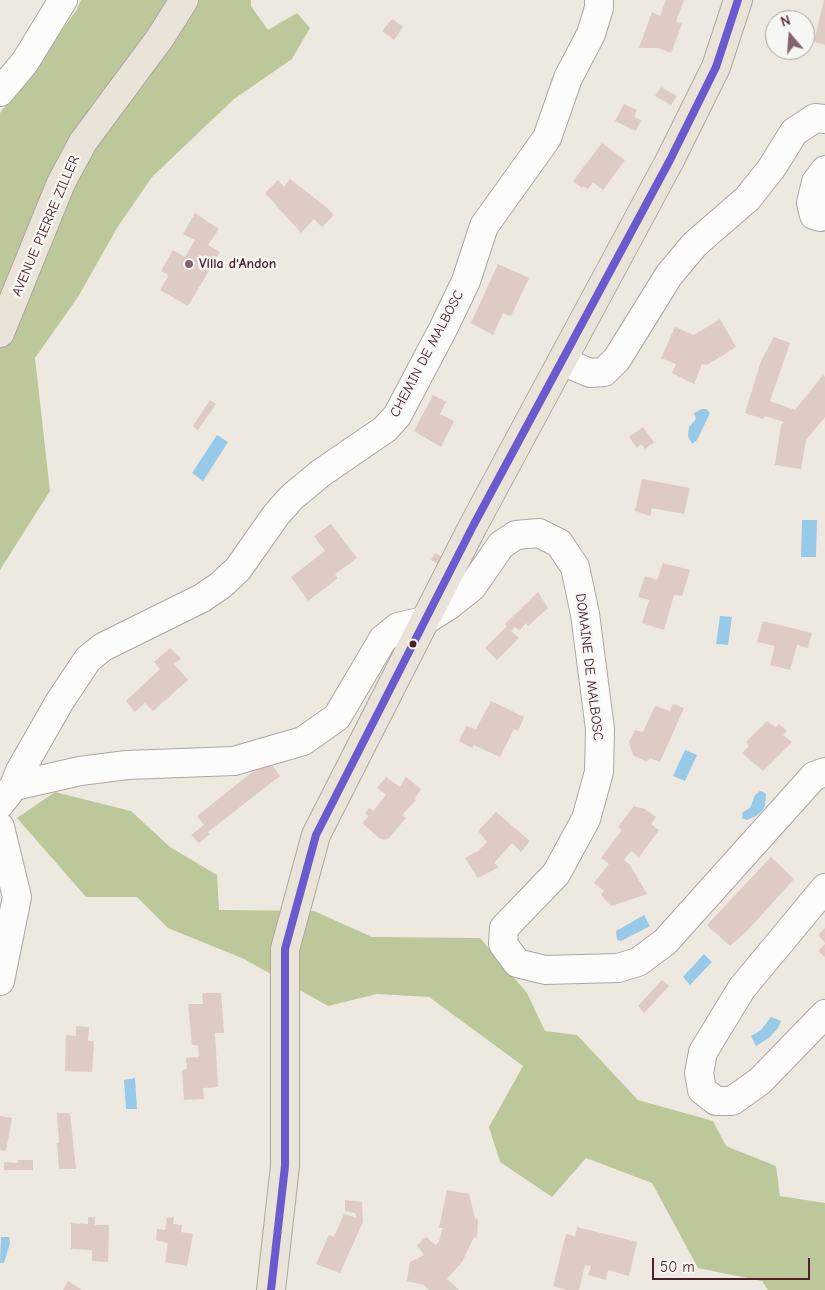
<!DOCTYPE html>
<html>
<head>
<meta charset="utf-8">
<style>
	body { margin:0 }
	#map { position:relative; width:825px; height:1290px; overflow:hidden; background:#ede9e0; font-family:"Comic Neue",sans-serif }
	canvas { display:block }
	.north { position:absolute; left:765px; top:10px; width:50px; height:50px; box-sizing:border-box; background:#f6f6f2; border:1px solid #b1a0a2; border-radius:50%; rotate:342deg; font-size:14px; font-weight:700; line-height:20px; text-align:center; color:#4a1f2b }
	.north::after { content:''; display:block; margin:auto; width:18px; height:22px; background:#83666a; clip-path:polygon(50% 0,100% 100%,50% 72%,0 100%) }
	.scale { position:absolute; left:652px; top:1258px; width:158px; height:22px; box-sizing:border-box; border:2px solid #4a1f2b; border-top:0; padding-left:6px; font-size:15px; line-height:18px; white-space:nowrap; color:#4a1f2b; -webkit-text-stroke:4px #f6f6f2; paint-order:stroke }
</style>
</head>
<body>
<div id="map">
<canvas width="825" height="1290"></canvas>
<div class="north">N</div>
<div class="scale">50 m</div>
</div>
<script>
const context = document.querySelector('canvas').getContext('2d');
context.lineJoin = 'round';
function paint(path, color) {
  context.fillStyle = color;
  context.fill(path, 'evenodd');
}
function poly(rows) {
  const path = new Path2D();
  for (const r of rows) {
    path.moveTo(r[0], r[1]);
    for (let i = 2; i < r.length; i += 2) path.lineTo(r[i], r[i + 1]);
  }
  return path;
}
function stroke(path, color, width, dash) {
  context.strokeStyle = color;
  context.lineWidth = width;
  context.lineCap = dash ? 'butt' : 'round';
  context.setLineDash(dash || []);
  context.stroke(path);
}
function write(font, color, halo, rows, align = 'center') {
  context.font = font + ' "Comic Neue",sans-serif';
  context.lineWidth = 5;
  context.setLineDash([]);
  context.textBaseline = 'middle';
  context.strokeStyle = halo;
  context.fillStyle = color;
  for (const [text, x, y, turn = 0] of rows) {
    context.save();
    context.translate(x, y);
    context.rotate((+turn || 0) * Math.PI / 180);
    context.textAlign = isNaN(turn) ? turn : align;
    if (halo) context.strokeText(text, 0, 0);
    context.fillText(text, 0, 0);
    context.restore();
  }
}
const forest = poly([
	[81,0,251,0,251,6,268,30,297,13,310,28,292,59,234,99,152,177,117,228,78,297,35,358,50,491,0,570,0,113,76,11],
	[55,792,131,811,170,847,217,875,219,910,314,911,372,937,480,938,527,993,545,1031,577,1035,638,1100,713,1121,726,1146,776,1166,780,1196,825,1203,825,1290,768,1290,762,1281,698,1268,652,1183,586,1158,552,1197,500,1162,489,1127,523,1066,429,997,377,994,328,1006,244,959,168,928,137,897,86,897,17,818]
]);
const water = poly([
	[702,409,706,409,710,413,697,440,692,444,688,436,689,427,696,419,694,413],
	[217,435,228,442,203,481,192,473],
	[802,520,817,520,816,557,801,557],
	[720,616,732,617,728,645,716,644],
	[685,750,697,755,685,781,673,776],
	[760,791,764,792,766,794,765,806,762,811,756,816,747,820,742,818,743,812,750,808,755,795],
	[644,915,650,926,621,941,617,940,616,931],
	[704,954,712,962,690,985,683,977],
	[771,1017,781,1021,778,1028,770,1037,756,1046,751,1036,761,1030],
	[135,1078,137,1109,126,1109,124,1080],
	[1,1237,9,1237,10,1243,4,1263,0,1263]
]);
const building = poly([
	[666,0,684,0,676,21,682,24,671,53,658,48,639,48,652,12,660,16],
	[824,0,825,0,825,45,814,42],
	[392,19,403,27,394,40,382,31],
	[661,87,677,96,671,105,655,96],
	[624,104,637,110,634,117,641,120,636,131,615,121],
	[602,143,625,160,603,190,593,182,588,189,583,186,582,188,573,181],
	[290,179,326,207,334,215,322,227,314,219,301,233,265,193,278,180,284,187],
	[195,213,219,229,208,245,220,252,188,306,160,290,168,277,167,274,161,271,173,250,185,257,195,240,183,234],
	[498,264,529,278,511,316,503,313,493,335,471,323],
	[720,319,736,347,707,365,702,364,694,384,672,373,676,364,661,358,675,327,694,335],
	[774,337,790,343,770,401,795,410,823,375,825,377,825,417,806,440,801,469,775,465,781,425,784,422,765,416,763,419,745,413,761,361],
	[433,395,446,402,440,414,454,421,441,447,414,431],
	[210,400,216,404,198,430,193,426],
	[643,427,654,442,645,449,641,444,637,448,629,437],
	[642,479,690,488,684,514,652,508,650,516,635,511],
	[331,524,357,558,335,574,338,578,308,601,291,577,325,551,314,536],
	[435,553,442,557,438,564,431,560],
	[663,563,690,570,682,596,674,595,664,630,642,623,649,600,638,597,645,576,657,580],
	[538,592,548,608,528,626,526,623,520,630,515,627,511,631,519,638,497,660,485,648,507,626,505,624],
	[763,621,812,633,808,648,797,645,790,670,770,665,775,646,757,642],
	[170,648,181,659,174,664,188,680,153,711,145,703,135,712,126,701,160,669,154,662],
	[491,701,524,717,518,731,514,729,500,757,474,745,472,748,459,741,466,726,476,729],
	[673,704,684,708,660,762,649,758,647,762,633,755,629,742,635,730,643,732,655,706,670,711],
	[767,721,776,727,779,724,787,731,783,735,792,742,763,771,742,753,749,746,746,742],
	[269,761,280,776,209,831,208,832,210,834,199,843,191,835,204,825,197,816,265,762],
	[386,777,400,787,406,777,421,789,415,798,416,800,402,815,406,818,389,838,384,840,379,838,362,823,369,816,365,813,369,808,373,811,386,795,377,788],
	[634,806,645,809,656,817,651,824,659,830,639,857,631,851,624,860,630,865,647,894,611,906,601,895,604,891,594,883,609,864,601,858,622,830,618,827],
	[496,812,530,841,521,852,512,843,494,863,499,867,478,878,465,858,478,851,487,842,478,831],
	[771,857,794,879,748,930,730,946,707,925],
	[825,928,825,943,818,935],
	[825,944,825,957,818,951],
	[662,980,669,986,644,1013,638,1006],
	[202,993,221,993,224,1033,215,1033,218,1087,203,1088,204,1099,184,1100,182,1070,187,1069,186,1058,199,1057,198,1045,192,1045,188,1004,203,1004],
	[76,1026,89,1027,88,1041,94,1041,92,1072,65,1071,66,1035,76,1036],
	[57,1113,70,1113,76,1169,59,1169,57,1143,59,1143],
	[0,1116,12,1118,6,1151,0,1150],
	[18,1160,33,1160,33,1170,4,1170,4,1162,18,1163],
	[447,1190,469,1194,475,1218,478,1219,477,1238,474,1237,462,1262,447,1279,459,1290,429,1290,424,1285,407,1281,410,1262,424,1255,417,1245,426,1237,436,1245,439,1241,443,1228,439,1228],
	[345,1200,362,1202,363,1222,340,1273,316,1264,329,1235,334,1237,344,1214,357,1218,355,1213,345,1211],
	[88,1217,95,1217,95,1225,109,1225,108,1262,92,1261,92,1250,71,1249,71,1223,88,1224],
	[174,1217,173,1224,182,1225,181,1232,193,1234,187,1266,165,1262,168,1243,156,1240,157,1229,165,1230,167,1218],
	[577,1227,637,1242,629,1276,608,1270,606,1280,588,1275,591,1266,585,1265,579,1290,567,1290,553,1286,566,1234,575,1236],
	[68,1281,82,1290,63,1290]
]);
const minor = poly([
	[0,92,25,62,63,0],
	[825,170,816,182,811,203,814,215,820,217,825,215],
	[562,361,590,373,604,372,617,359,669,275,695,244,747,199,771,169,794,132,815,118,825,119],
	[14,786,80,771,127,765,234,761,303,741,337,717,383,639,398,627,424,621,448,606,472,587,501,545,516,535,539,533,559,543,575,567,585,614,600,729,599,772,586,819,556,874,504,928,503,944,517,963,545,970,618,968,638,962,665,942,814,776,825,772],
	[0,804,14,786,20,771,60,701,88,659,103,647,202,598,221,585,238,569,276,515,292,497,321,473,385,429,397,416,443,329,466,281,484,226,547,138,568,78,591,34,599,8,599,0],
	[0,827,17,897,0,981],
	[825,888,742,988,703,1052,699,1073,702,1090,716,1101,732,1101,760,1081,825,1014]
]);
const major = poly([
	[0,333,61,183,83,142,160,38,184,0],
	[271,1290,285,1166,285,949,316,835,473,526,670,160,716,67,738,0]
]);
const bus1 = poly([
	[271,1290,285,1166,285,949,316,835,473,526,670,160,716,67,738,0]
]);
const markers = [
	[189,264,5,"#83666a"],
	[413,644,4.5,"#4a1f2b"]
];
const streetNames = [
	["AVENUE PIERRE ZILLER",46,226,-67],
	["CHEMIN DE MALBOSC",427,354,-62],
	["DOMAINE DE MALBOSC",589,667,83]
];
const poiNames = [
	["Villa d'Andon",199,264]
];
paint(forest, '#bcc89a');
paint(water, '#97cae8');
paint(building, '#ddcbc4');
stroke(minor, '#aea6a3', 30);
stroke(major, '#aea6a3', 30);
stroke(minor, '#fcfcfa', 28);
stroke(major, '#eae3d8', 28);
stroke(bus1, '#6a5acd', 8);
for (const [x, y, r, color] of markers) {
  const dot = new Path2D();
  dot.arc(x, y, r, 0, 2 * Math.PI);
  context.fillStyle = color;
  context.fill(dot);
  stroke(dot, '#f6f6f2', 2);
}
write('14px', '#4a1f2b', '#f6f6f2', streetNames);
write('bold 14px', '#4a1f2b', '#f6f6f2', poiNames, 'left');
</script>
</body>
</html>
